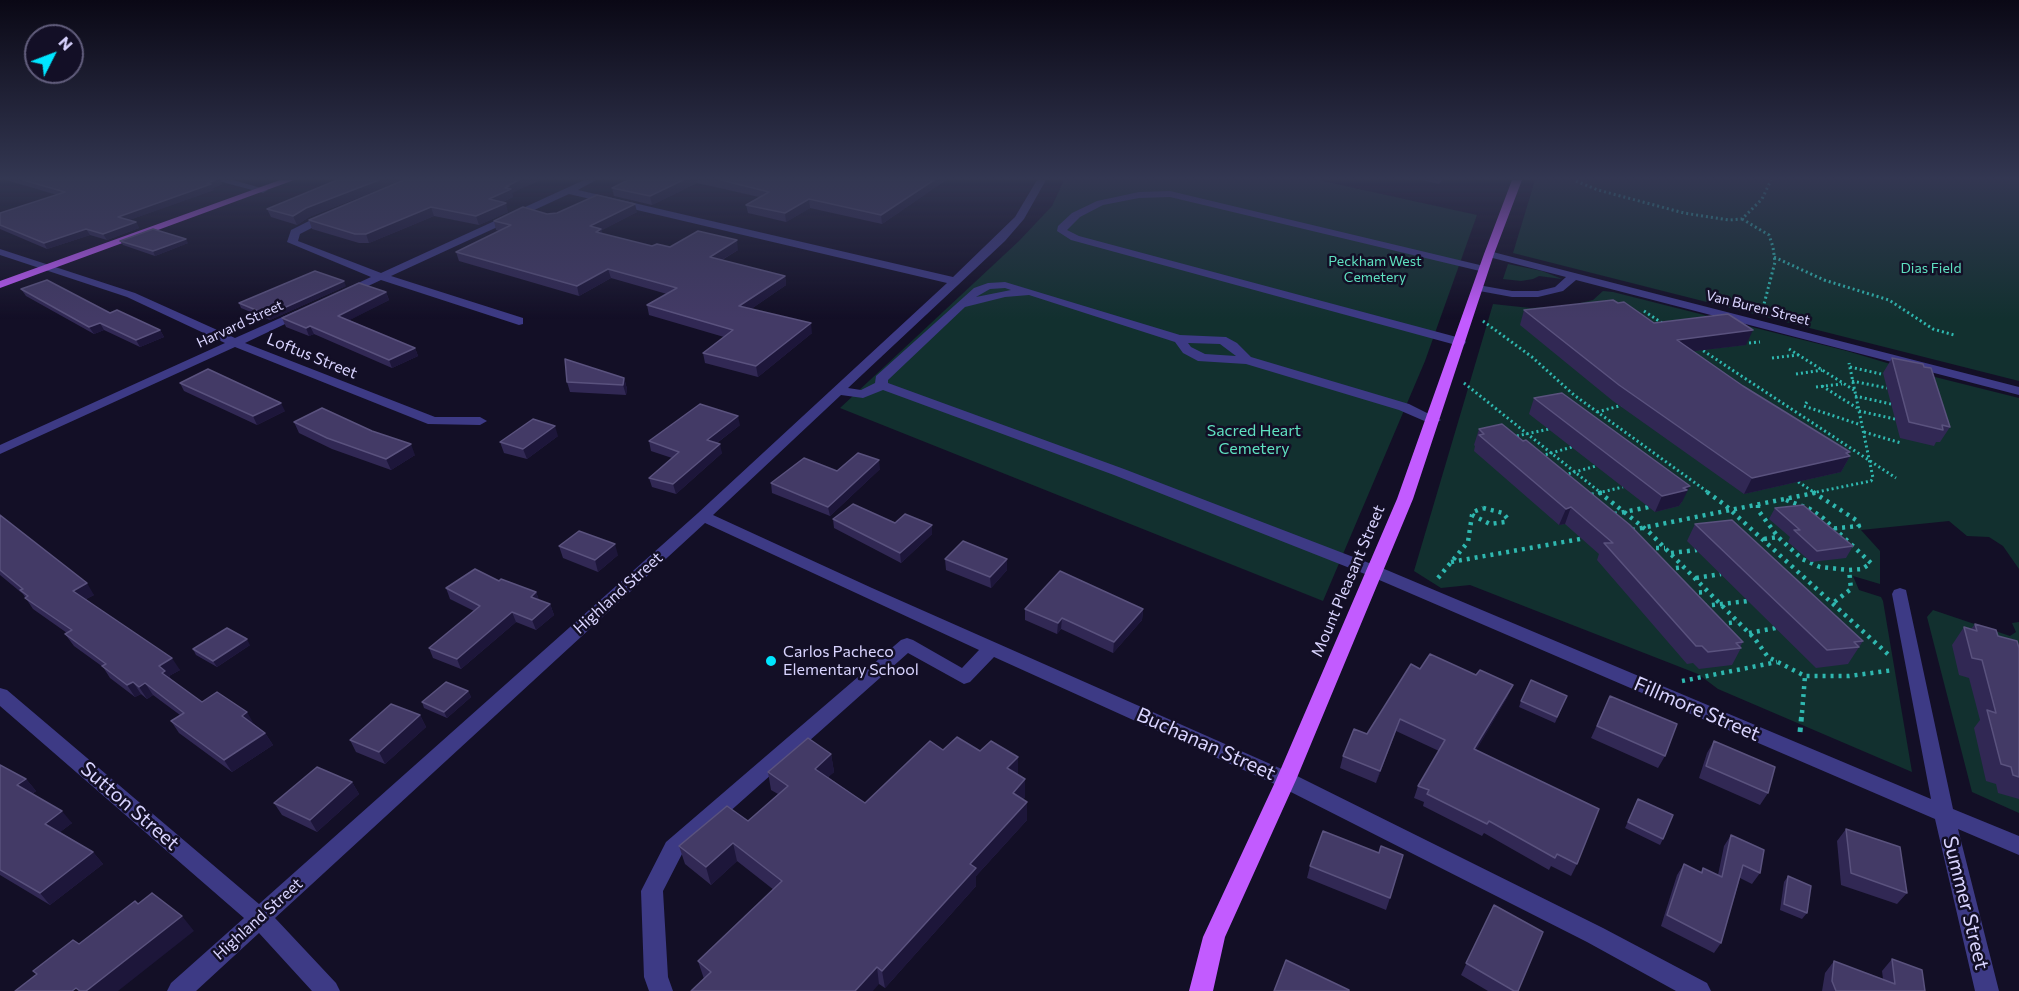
<!DOCTYPE html>
<html>
<head>
<meta charset="utf-8">
<style>
	body { margin:0 }
	#map { position:relative; width:2019px; height:991px; overflow:hidden; background:#130f26; font-family:Commissioner,sans-serif }
	canvas { display:block }
	.north { position:absolute; left:24px; top:24px; width:60px; height:60px; box-sizing:border-box; background:#130f26; border:2px solid #625e7d; border-radius:50%; rotate:48deg; font-size:16px; font-weight:700; line-height:24px; text-align:center; color:#d9d4ff }
	.north::after { content:''; display:block; margin:auto; width:21px; height:27px; background:#00e5ff; clip-path:polygon(50% 0,100% 100%,50% 72%,0 100%) }
</style>
</head>
<body>
<div id="map">
<canvas width="2019" height="991"></canvas>
<div class="north">N</div>
</div>
<script>
const context = document.querySelector('canvas').getContext('2d');
context.lineJoin = 'round';
function paint(path, color) {
  context.fillStyle = color;
  context.fill(path, 'evenodd');
}
function poly(rows) {
  const path = new Path2D();
  for (const r of rows) {
    path.moveTo(r[0], r[1]);
    for (let i = 2; i < r.length; i += 2) path.lineTo(r[i], r[i + 1]);
  }
  return path;
}
function stroke(path, color, width, dash) {
  context.strokeStyle = color;
  context.lineWidth = width;
  context.lineCap = dash ? 'butt' : 'round';
  context.setLineDash(dash || []);
  context.stroke(path);
}
function write(font, color, halo, rows, align = 'center') {
  context.font = font + ' Commissioner,sans-serif';
  context.lineWidth = 5;
  context.setLineDash([]);
  context.textBaseline = 'middle';
  context.strokeStyle = halo;
  context.fillStyle = color;
  for (const [text, x, y, turn = 0] of rows) {
    context.save();
    context.translate(x, y);
    context.rotate((+turn || 0) * Math.PI / 180);
    context.textAlign = isNaN(turn) ? turn : align;
    if (halo) context.strokeText(text, 0, 0);
    context.fillText(text, 0, 0);
    context.restore();
  }
}
const green = poly([
	[1064,180,1318,180,1477,215,1425,361,1323,601,840,408,1019,241,1052,206],
	[1535,180,2019,180,2019,381,1513,253],
	[1508,264,1542,271,1562,279,1539,276,1533,279,1521,281,1503,279],
	[1603,291,1613,292,1847,351,1927,375,2019,398,2019,569,2003,546,1989,537,1967,536,1949,521,1861,530,1880,551,1880,584,1853,576,1859,590,1881,597,1883,601,1912,772,1718,689,1698,674,1470,585,1441,588,1414,571,1493,304,1530,308,1568,306,1593,300],
	[1933,610,2010,636,2016,632,2012,623,2019,622,2019,813,1972,792,1927,617]
]);
const pathFar2 = poly([
	[1576,181,1598,190,1684,213,1729,220,1742,219,1762,199,1771,180],
	[1742,219,1769,235,1773,247,1775,262,1763,308],
	[1774,257,1824,280,1889,300,1933,329,1954,335],
	[1644,311,1665,325],
	[1483,321,1532,357,1574,395,1709,493],
	[1749,343,1760,342],
	[1699,348,1896,478],
	[1789,349,1854,390],
	[1772,358,1798,355],
	[1850,367,1881,374],
	[1796,374,1822,370],
	[1852,381,1887,388],
	[1464,383,1601,493],
	[1822,386,1857,408],
	[1816,387,1842,384],
	[1855,396,1891,404],
	[1807,402,1804,406,1861,425],
	[1859,411,1895,419],
	[1597,412,1623,405],
	[1864,432,1901,443],
	[1512,437,1549,429],
	[1541,456,1572,447],
	[1564,475,1596,466],
	[1794,479,1815,493],
	[1598,493,1623,487],
	[1812,493,1871,481,1873,478,1849,363]
]);
const pathFar1 = poly([
	[1599,492,1649,532,1755,639,1768,657,1805,676,1849,676,1894,670],
	[1707,492,1725,505,1891,657],
	[1813,492,1856,520,1859,526,1828,529],
	[1591,495,1604,492],
	[1786,500,1810,509,1823,518,1871,563,1862,569,1849,570,1851,589,1833,603],
	[1758,505,1758,510,1778,537,1802,559,1820,567,1849,570],
	[1483,508,1503,513,1507,518,1505,522,1490,524,1472,515,1473,512,1483,508],
	[1614,514,1649,507],
	[1632,530,1819,492],
	[1764,539,1778,537],
	[1648,548,1665,548],
	[1671,553,1697,550],
	[1451,562,1586,538],
	[1668,569,1685,567],
	[1438,578,1468,542,1472,515],
	[1696,578,1721,574],
	[1691,593,1707,592],
	[1704,606,1748,601],
	[1721,624,1737,622],
	[1749,633,1776,628],
	[1682,681,1777,662],
	[1802,713,1805,676]
]);
const path = poly([
	[1800,732,1802,712]
]);
const minor = poly([
	[215,180,233,180,268,190,263,193,215,180],
	[584,180,596,180,578,190,953,277,1015,217,1037,180,1046,180,1024,219,1005,241,848,388,861,390,875,383,876,376,974,288,988,283,1005,282,1180,335,1226,337,1237,343,1251,357,1409,404,1441,420,1434,424,1429,423,1399,410,1246,364,1198,361,1183,353,1175,342,1029,295,1005,297,965,307,888,380,888,383,1124,469,1382,568,1931,799,1892,594,1894,590,1900,588,1906,590,1953,809,2019,836,2019,855,1958,829,1999,991,1975,991,1935,819,1370,576,1114,475,883,390,863,398,841,395,713,515,872,588,1293,774,1603,928,1707,983,1711,991,1676,991,1587,942,1279,786,994,657,970,682,964,684,908,653,682,854,663,891,668,977,673,991,649,991,644,977,641,891,666,842,901,640,907,638,913,640,962,668,979,650,705,523,275,918,336,983,340,991,312,991,259,933,196,991,167,991,171,983,244,918,0,706,0,688,7,690,259,904,698,513,947,283,569,194,391,276,523,318,523,324,519,325,381,280,351,294,343,294,343,290,371,277,287,242,291,230,323,214,331,214,331,218,300,234,298,241,381,273,584,180],
	[1005,288,1011,290,976,297,990,289,1005,288],
	[1188,343,1220,344,1236,356,1205,354,1191,347,1188,343],
	[1170,191,1484,266,1489,269,1484,272,1170,197,1139,198,1103,205,1080,217,1067,230,1079,236,1464,339,1466,342,1464,345,1456,345,1071,240,1057,231,1058,226,1072,213,1097,201,1139,192,1170,191],
	[0,249,135,293,235,338,296,311,304,311,304,315,245,343,435,417,480,417,487,421,480,425,428,424,235,347,0,454,0,445,225,343,127,297,0,255,0,249],
	[1489,251,2019,387,2019,395,1576,280,1563,291,1538,297,1512,297,1474,290,1472,288,1478,285,1512,291,1538,291,1555,287,1566,277,1485,256,1484,254,1489,251]
]);
const major = poly([
	[280,180,294,180,0,288,0,281,280,180],
	[1512,180,1522,180,1494,254,1413,499,1296,780,1225,937,1213,991,1189,991,1203,937,1276,780,1397,499,1484,254,1512,180]
]);
const wall = poly([
	[6,180,220,180,222,184,213,188,214,190,129,220,136,222,139,228,107,240,90,235,47,249,0,229,0,213,57,195],
	[403,180,309,217,297,225,271,217,267,209],
	[628,180,946,180,882,224,810,208,786,222,748,213,746,205,759,197,697,183,652,205,614,196,612,188],
	[1421,180,1442,180,1439,184],
	[512,193,513,197,503,202,508,212,479,225,434,216,369,243,359,243,312,229,309,220],
	[637,212,602,230,602,234,652,246,738,250,722,260,785,276,786,285,751,309,812,333,758,377,705,363,703,353,724,337,649,315,647,305,667,294,611,278,579,296,459,261,456,252,500,231,496,230,494,221,547,214],
	[120,241,188,243,155,256,123,245],
	[346,286,270,320,241,308,239,303],
	[21,289,110,313,160,330,164,337,140,347,104,330,94,334,26,296],
	[386,292,389,300,349,320,415,348,418,356,392,368,314,334,309,336,286,327,282,318],
	[1618,303,1654,323,1746,345,1693,351,1743,386,1850,452,1848,454,1850,456,1841,472,1744,494,1613,401,1520,325,1524,310],
	[1892,358,1950,427,1940,442,1936,442,1934,446,1900,438,1883,373],
	[624,378,627,389,626,395,570,392,567,382],
	[180,383,285,411,257,425,184,391],
	[1534,398,1682,502,1681,503,1679,506,1655,512,1529,414],
	[294,422,415,455,391,470,332,449,299,433],
	[740,425,717,443,722,453,676,494,652,487,649,478,672,458,651,451,649,441],
	[1479,429,1743,642,1740,647,1741,648,1732,665,1699,669,1693,663,1687,664,1597,560,1599,554,1565,524,1559,525,1474,451,1475,446,1474,445],
	[558,436,527,459,504,453,500,442],
	[880,469,830,516,772,493,771,483,837,471],
	[1775,508,1853,546,1846,558,1811,562,1788,542,1790,537,1769,519],
	[0,515,94,595,86,599,180,670,169,676,171,679,202,702,254,724,265,733,273,745,232,772,179,733,171,721,180,715,153,695,147,699,141,694,135,697,110,678,103,667,74,646,65,634,67,633,33,609,23,594,0,575],
	[833,519,895,523,932,534,901,563,834,528],
	[1695,524,1863,641,1848,664,1816,668,1687,541],
	[559,546,618,555,598,572,563,558],
	[945,559,1007,559,1007,570,991,588,946,570],
	[499,581,536,592,539,600,550,604,554,615,536,630,516,622,461,669,433,658,429,648,474,611,450,599,446,588],
	[1025,609,1143,609,1142,620,1113,653,1061,629,1057,634,1025,620],
	[1975,624,2019,648,2019,799,1998,793,1996,784,1986,781,1974,728,1980,720,1969,678,1959,675,1952,645,1964,627,1971,629],
	[250,645,217,667,196,655,193,649],
	[1420,669,1508,696,1476,750,1577,864,1571,876,1551,866,1549,870,1484,833,1482,836,1423,806,1424,802,1414,798,1418,786,1439,751,1396,731,1376,783,1340,768,1343,756,1367,734],
	[468,691,471,697,447,718,424,708,422,702],
	[1567,696,1555,723,1519,707,1521,701],
	[1610,696,1665,756,1658,768,1591,738],
	[420,715,426,727,385,764,356,752,350,740],
	[1714,741,1768,793,1760,805,1699,778,1707,753],
	[943,750,1018,774,1025,779,1025,797,1023,799,1027,802,1027,820,976,876,976,886,885,988,879,984,704,979,698,961,774,890,737,861,711,885,685,864,679,846,748,821,778,794,771,790,768,772,831,754,834,772,828,777,865,803],
	[0,765,26,779,36,791,32,794,72,823,60,832,93,852,103,864,50,905,0,875],
	[352,782,359,794,317,832,282,815,274,803],
	[1638,799,1663,839,1660,845,1625,828],
	[1846,829,1907,893,1897,904,1841,885,1837,841],
	[1731,835,1760,873,1752,884,1740,878,1721,943,1714,953,1661,926,1677,875,1684,864,1701,872,1703,868,1718,875,1724,846],
	[1379,853,1390,898,1386,910,1307,878,1310,866],
	[1788,876,1807,913,1802,919,1780,910,1784,882],
	[1494,905,1518,991,1488,991,1461,975],
	[1892,959,1925,991,1822,991,1825,973,1834,961,1883,979,1882,971]
]);
const shadedWall = poly([
	[215,180,220,180,222,184,213,188,214,190,121,223,118,217],
	[379,180,403,180,309,217,297,225,293,216,306,208],
	[519,180,541,180,512,193,513,197,491,207,489,199,507,186],
	[683,180,696,180,697,183,652,205,650,196],
	[934,180,946,180,882,224,881,215],
	[809,199,810,208,786,222,785,213],
	[506,203,508,212,479,225,476,216],
	[635,204,637,212,602,230,603,238,590,226],
	[431,207,434,216,369,243,366,234],
	[136,222,139,228,107,240,103,234],
	[86,229,90,235,47,249,44,243],
	[186,239,188,243,155,256,153,251],
	[737,240,738,250,711,266,710,257],
	[608,269,611,278,579,296,577,286],
	[785,276,786,285,741,316,739,306],
	[344,281,346,286,270,320,268,315],
	[386,292,389,300,342,324,338,316],
	[100,323,104,330,94,334,89,327],
	[811,323,812,333,758,377,756,366],
	[310,326,314,334,309,336,306,328],
	[160,330,164,337,140,347,136,340],
	[1753,330,1746,345,1670,354,1677,340],
	[415,348,418,356,392,368,389,360],
	[624,378,627,389,626,395,623,385],
	[281,403,285,411,257,425,253,416],
	[738,416,740,425,709,449,707,440],
	[555,426,558,436,527,459,523,449],
	[411,444,415,455,391,470,386,459],
	[720,444,722,453,676,494,673,484],
	[1850,452,1847,456,1850,456,1841,472,1744,494,1752,478],
	[879,460,880,469,830,516,828,507],
	[1690,486,1682,502,1681,503,1679,506,1655,512,1662,496],
	[1571,507,1565,524,1559,525,1566,509],
	[932,525,932,534,901,563,900,553],
	[615,544,618,555,598,572,595,560],
	[1007,559,1007,570,991,588,990,577],
	[87,583,94,595,80,602,73,591],
	[536,592,540,603,531,597],
	[550,604,554,615,536,630,532,620],
	[1143,609,1142,620,1113,653,1114,642],
	[512,612,516,622,461,669,457,659],
	[1062,618,1061,629,1057,634,1058,623],
	[247,639,250,645,217,667,213,661],
	[172,658,180,670,169,676,173,683,170,685,159,666],
	[133,682,141,694,135,697,127,685],
	[145,683,153,695,147,699,139,687],
	[1513,685,1508,696,1470,761,1474,749],
	[468,691,471,697,447,718,444,712],
	[247,712,254,724,249,728,242,716],
	[420,715,426,727,385,764,379,752],
	[1400,719,1396,731,1376,783,1380,771],
	[265,733,273,745,232,772,224,760],
	[831,754,834,772,818,786,815,769],
	[1018,757,1018,775,1007,768],
	[26,779,36,791,27,797,17,785],
	[1025,779,1025,797,1012,811,1013,793],
	[352,782,359,794,317,832,310,820],
	[1027,802,1027,820,976,876,976,886,885,988,882,971,970,864],
	[62,811,72,823,55,836,45,824],
	[733,843,737,861,711,885,706,867],
	[93,852,103,864,50,905,40,893],
	[182,916,194,931,118,991,86,991],
	[877,967,879,984,873,991,855,991]
]);
const building = poly([
	[23,180,215,180,207,183,211,184,118,217,136,222,103,234,86,229,44,243,0,225,0,213,65,192,23,180],
	[337,180,379,180,306,208,293,216,267,209,337,180],
	[404,180,519,180,507,186,509,186,505,188,511,189,489,199,506,203,476,216,431,207,366,234,355,234,309,220,404,180],
	[628,180,683,180,650,196,612,188,628,180],
	[721,180,934,180,881,215,809,199,785,213,746,205,769,192,721,180],
	[597,195,635,204,590,226,601,229,596,232,652,246,657,244,670,247,698,231,737,240,710,257,785,276,739,306,811,323,756,366,703,353,733,330,647,305,677,288,608,269,577,286,456,252,511,225,494,221,523,207,547,214,557,213,597,195],
	[153,229,186,239,153,251,120,241,153,229],
	[315,271,344,281,268,315,239,303,315,271],
	[47,280,110,313,117,310,160,330,136,340,100,323,89,327,21,289,47,280],
	[359,283,386,292,338,316,415,348,389,360,310,326,306,328,282,318,359,283],
	[1613,300,1618,303,1624,302,1654,323,1728,314,1753,330,1677,340,1743,386,1850,452,1846,453,1850,456,1752,478,1619,385,1524,310,1613,300],
	[1892,358,1923,364,1924,367,1931,368,1950,427,1942,425,1943,430,1909,422,1892,358],
	[565,359,624,378,623,385,567,382,565,359],
	[208,369,281,403,253,416,180,383,208,369],
	[1562,393,1690,486,1683,488,1687,490,1662,496,1534,398,1562,393],
	[700,404,738,416,707,440,720,444,673,484,649,478,679,452,649,441,700,404],
	[322,408,372,431,411,444,386,459,327,438,294,422,322,408],
	[533,419,555,426,523,449,500,442,533,419],
	[1502,424,1523,441,1526,440,1630,525,1743,642,1736,643,1741,648,1708,652,1702,646,1696,646,1604,543,1613,543,1571,507,1566,509,1479,435,1484,434,1479,429,1502,424],
	[858,453,879,460,828,507,771,483,804,458,837,471,858,453],
	[853,504,895,523,905,514,932,525,900,553,833,519,853,504],
	[1803,505,1853,546,1817,551,1794,530,1800,530,1775,508,1803,505],
	[0,515,87,583,73,591,172,658,159,666,165,671,162,673,202,702,217,692,247,712,242,716,265,733,224,760,171,721,184,713,145,683,139,687,133,682,127,685,102,666,106,664,65,634,72,630,25,598,28,596,20,590,23,589,0,570,0,515],
	[1732,520,1863,641,1854,642,1859,647,1827,650,1695,524,1732,520],
	[579,531,615,544,595,560,559,546,579,531],
	[963,541,1007,559,990,577,945,559,963,541],
	[475,569,499,581,501,579,536,592,531,597,550,604,532,620,512,612,457,659,429,648,480,606,446,588,475,569],
	[1060,571,1143,609,1114,642,1062,618,1058,623,1025,609,1060,571],
	[1975,624,1996,630,1998,636,2017,641,2019,648,2019,777,2013,775,2011,767,2001,764,1987,710,1996,713,1982,660,1972,658,1964,627,1977,631,1975,624],
	[227,628,247,639,213,661,193,649,227,628],
	[1430,654,1476,675,1480,670,1513,685,1474,749,1599,809,1577,864,1557,854,1555,858,1489,821,1487,824,1427,794,1429,790,1418,786,1445,740,1400,719,1380,771,1343,756,1354,729,1367,734,1411,664,1420,669,1430,654],
	[1531,680,1567,696,1557,717,1521,701,1531,680],
	[446,682,468,691,444,712,422,702,446,682],
	[1610,696,1677,724,1665,756,1597,726,1610,696],
	[391,704,420,715,379,752,350,740,391,704],
	[957,737,980,751,991,741,1018,757,1007,768,1025,779,1013,793,1027,802,970,864,976,868,882,971,877,967,855,991,691,991,711,972,698,961,782,881,733,843,706,867,679,846,727,806,748,821,788,786,768,772,808,738,831,754,815,769,865,803,930,741,943,750,957,737],
	[1714,741,1775,767,1768,793,1706,766,1714,741],
	[0,765,26,779,17,785,62,811,45,824,93,852,40,893,0,870,0,765],
	[317,767,352,782,310,820,274,803,317,767],
	[1638,799,1673,815,1663,839,1628,822,1638,799],
	[1846,829,1900,847,1907,893,1851,873,1846,829],
	[1323,831,1379,853,1381,846,1403,855,1390,898,1310,866,1323,831],
	[1731,835,1764,850,1760,873,1743,865,1721,943,1667,915,1684,864,1702,873,1703,868,1722,877,1731,835],
	[1788,876,1811,886,1807,913,1784,904,1788,876],
	[152,893,182,916,86,991,80,991,76,988,72,991,15,991,37,974,33,971,73,940,79,944,135,901,138,904,152,893],
	[1494,905,1543,932,1518,991,1514,991,1466,963,1494,905],
	[1892,959,1922,970,1925,991,1836,991,1832,981,1834,961,1895,984,1892,959],
	[1286,960,1349,990,1349,991,1274,991,1286,960]
]);
const markers = [
	[771,661,6,"#00e5ff"]
];
const farParknames = [
	["Peckham West",1375,261],
	["Cemetery",1375,277],
	["Dias Field",1931,268]
];
const farStreetnames = [
	["Van Buren Street",1758,308,14],
	["Harvard Street",240,324,-25]
];
const streetNames = [
	["Loftus Street",312,356,22],
	["Mount Pleasant Street",1348,581,-67],
	["Highland Street",618,593,-42],
	["Highland Street",258,919,-42]
];
const parkNames = [
	["Sacred Heart",1254,431],
	["Cemetery",1254,449]
];
const poiNames = [
	["Carlos Pacheco",783,652],
	["Elementary School",783,670]
];
const nearStreetnames = [
	["Fillmore Street",1697,709,23],
	["Buchanan Street",1206,744,24],
	["Sutton Street",130,806,41],
	["Summer Street",1966,903,76]
];
paint(green, '#12302f');
stroke(pathFar2, '#2fb8b0', 3, [2, 3]);
stroke(pathFar1, '#2fb8b0', 4.5, [3, 5]);
stroke(path, '#2fb8b0', 5, [4.5, 6]);
paint(minor, '#3d3a85');
paint(major, '#c25bff');
paint(wall, '#312854');
paint(shadedWall, '#1d163a');
paint(building, '#433a66');
stroke(building, '#5a527e', 1.5);
const sky = context.createLinearGradient(0, 0, 0, 319);
sky.addColorStop(0, '#0a0815');
sky.addColorStop(0.56, '#333752');
sky.addColorStop(1, '#33375200');
context.fillStyle = sky;
context.fillRect(0, 0, 2019, 319);
for (const [x, y, r, color] of markers) {
  const dot = new Path2D();
  dot.arc(x, y, r, 0, 2 * Math.PI);
  context.fillStyle = color;
  context.fill(dot);
  stroke(dot, '#130f26', 2);
}
write('14px', '#5fe0c0', '#130f26', farParknames);
write('14px', '#d9d4ff', '#130f26', farStreetnames);
write('16px', '#d9d4ff', '#130f26', streetNames);
write('16px', '#5fe0c0', '#130f26', parkNames);
write('16px', '#d9d4ff', '#130f26', poiNames, 'left');
write('20px', '#d9d4ff', '#130f26', nearStreetnames);
</script>
</body>
</html>
